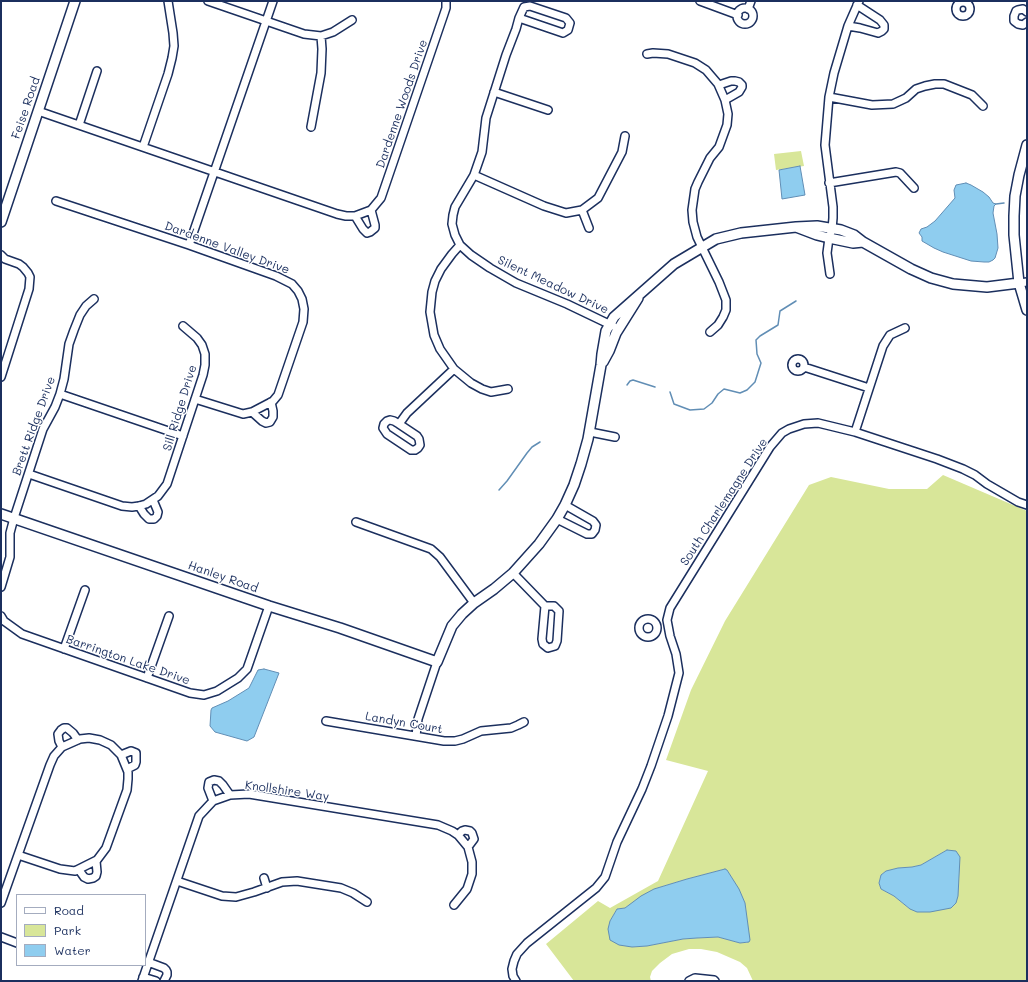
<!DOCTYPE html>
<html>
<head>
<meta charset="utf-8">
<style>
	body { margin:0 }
	#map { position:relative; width:1028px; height:982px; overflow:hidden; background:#fff; font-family:Mali,sans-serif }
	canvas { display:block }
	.frame { position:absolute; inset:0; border:2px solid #1b2f5e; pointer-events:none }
	.legend { position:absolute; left:16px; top:894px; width:130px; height:72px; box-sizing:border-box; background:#fff; border:1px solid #a4acbf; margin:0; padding:5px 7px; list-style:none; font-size:12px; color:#1b2f5e }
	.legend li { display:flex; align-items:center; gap:8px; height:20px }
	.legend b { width:20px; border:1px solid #a4acbf }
</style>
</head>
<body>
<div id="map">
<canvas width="1028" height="982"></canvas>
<div class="frame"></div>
<ul class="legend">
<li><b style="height:5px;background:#fff"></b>Road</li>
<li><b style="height:11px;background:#d8e699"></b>Park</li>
<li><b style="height:11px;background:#8fcdef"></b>Water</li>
</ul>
</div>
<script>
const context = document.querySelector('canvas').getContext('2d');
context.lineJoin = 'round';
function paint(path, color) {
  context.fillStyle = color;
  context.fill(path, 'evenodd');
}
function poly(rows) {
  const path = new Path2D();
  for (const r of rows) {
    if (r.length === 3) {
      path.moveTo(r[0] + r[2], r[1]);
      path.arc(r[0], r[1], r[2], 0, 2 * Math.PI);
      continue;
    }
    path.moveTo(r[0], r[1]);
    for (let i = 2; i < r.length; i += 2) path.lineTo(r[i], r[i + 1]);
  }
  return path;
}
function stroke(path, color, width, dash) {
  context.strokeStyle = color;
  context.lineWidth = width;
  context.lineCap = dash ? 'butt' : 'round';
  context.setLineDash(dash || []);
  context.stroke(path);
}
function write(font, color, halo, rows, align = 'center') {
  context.font = font + ' Mali,sans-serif';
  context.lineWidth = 3;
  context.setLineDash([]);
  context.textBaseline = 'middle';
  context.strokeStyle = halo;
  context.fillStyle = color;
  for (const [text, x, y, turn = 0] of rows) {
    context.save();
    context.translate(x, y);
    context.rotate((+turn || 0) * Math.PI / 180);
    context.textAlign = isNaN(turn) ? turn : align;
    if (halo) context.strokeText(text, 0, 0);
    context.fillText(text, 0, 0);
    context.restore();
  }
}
const green = poly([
	[801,151,804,166,776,170,774,154],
	[943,475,1027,511,1027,981,753,981,747,968,740,962,717,952,701,949,689,949,672,954,660,963,652,971,650,977,651,981,574,981,546,944,598,901,610,908,658,881,708,771,666,760,691,690,725,621,809,485,831,477,889,489,927,489],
	[947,850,958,885,958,896,910,909,894,896,881,889,879,883,881,875,886,871,898,868,912,867,921,865],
	[725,869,727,870,732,878,745,903,747,943,740,943,718,937,697,938,683,939,647,946,632,947,610,921,617,909,625,908,654,889,687,879]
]);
const water = poly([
	[800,166,805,195,782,199,779,170,800,166],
	[966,183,971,185,983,192,989,197,993,203,996,204,994,206,993,213,997,234,998,248,995,258,993,260,989,262,984,262,971,261,943,252,934,248,922,241,922,237,919,233,921,229,927,227,935,221,955,198,954,190,956,185,966,183],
	[264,669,279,673,254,737,247,741,215,732,210,726,211,710,212,708,228,701,249,688,258,670,264,669],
	[947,850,956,851,960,857,958,896,956,903,951,908,930,912,917,912,910,909,894,896,881,889,879,883,881,875,886,871,898,868,912,867,921,865,947,850],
	[725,869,727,870,739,889,745,903,750,940,749,942,740,943,718,937,697,938,683,939,647,946,632,947,619,945,610,940,608,929,610,921,617,909,625,908,641,896,654,889,687,879,725,869]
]);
const stream = poly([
	[996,204,1004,203],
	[627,385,630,381,633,380,655,387],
	[670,392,674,404,690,410,704,409,712,403,718,394,724,389,740,393,747,390,755,382,761,363,757,354,756,340,760,336,778,325,780,311,796,301],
	[499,490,507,481,527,453,532,447,540,442]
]);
const street = poly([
	[208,1,304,34,321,36,333,32,352,20],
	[700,1,738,15],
	[963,9,7],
	[745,16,8],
	[748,9,751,1],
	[1027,12,1023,9,1018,10,1016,11,1014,16,1014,21,1018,24,1023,25,1027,22],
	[519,18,563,33,568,30,570,23,566,18,530,6,524,7,519,18,516,29,506,55,486,118,482,152,474,175,455,207,453,215,452,224,455,235,460,245,471,255,490,268,516,283,567,304,613,326],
	[848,26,860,28,878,33,882,31,884,29,884,25,880,20,857,5],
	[647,54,653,53,668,54,695,63,706,70,718,84,725,100,728,114,727,125,719,147,710,158,698,182,695,189,692,210,693,222,697,237,719,282,726,300,726,310,723,317,718,325,710,332],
	[719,85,731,81,735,81,739,82,742,85,742,87,739,92,725,100],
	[494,92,548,110],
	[829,97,872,105,893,104,906,98,916,89,925,86,935,84,944,84,972,95,983,106],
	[38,111,337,214,346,216,355,216,371,210,381,198,444,14,446,8,446,1],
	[79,125,97,71],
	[311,127,321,73,322,49,321,36],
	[143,147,168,74,172,58,174,46,173,33,168,1],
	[474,175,544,206,566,213,582,210,598,198,622,152,625,136],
	[829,183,896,172,900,173,914,188],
	[56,201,189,245,276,276,292,284,298,291,302,299,304,309,303,322,278,395,273,401,252,412,243,414,195,399],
	[582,210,589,228],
	[355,216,363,229,367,233,370,232,375,228,375,225,371,210],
	[189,245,273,1],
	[460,245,452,254,441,269,435,281,432,292,430,312,434,335,440,349,454,369,471,383,482,389,491,392,508,389],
	[1,255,5,259,19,264,23,267,28,273,30,277,29,289,1,377],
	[830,274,827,253,829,238,832,229,833,218,833,207,825,145,829,97,834,73,848,26,859,1],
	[1019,283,1027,282],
	[798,365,6],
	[804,367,869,388],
	[60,394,183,436],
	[252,412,262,421,266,423,270,422,273,417,273,411,271,402],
	[399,424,417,436,419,439,420,445,418,448,415,450,411,450,387,434,383,428,384,424,387,421,390,420,394,421,399,424,407,413,454,369],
	[590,432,615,437],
	[855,432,883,346,890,335,905,328],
	[29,474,122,506,132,507,139,506,146,504,158,496,167,484,203,375,205,365,205,354,202,345,197,338,183,326],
	[139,506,144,514,149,519,154,519,157,516,158,512,153,500],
	[557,519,587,534,592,534,595,530,596,525,593,521,565,505],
	[356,522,431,549,440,557,474,603],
	[513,573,545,606,542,639,543,644,548,648,555,646,557,641,559,611,554,606,545,606],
	[1,587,10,557,10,533,14,518,43,429,55,407,60,394,64,379,69,344,74,330,80,315,86,306,94,299],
	[1,616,4,621,22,634,190,693,204,695,217,691,238,678,247,669,269,606],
	[648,628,9],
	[64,649,85,590],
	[147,678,169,616],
	[326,721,444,741,455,741,463,739,481,731,511,728,518,725,524,722],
	[416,736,418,719,437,662],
	[89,738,100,740,111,745,121,755,128,772,128,779,127,790,106,848,97,860,75,871,60,869,18,855,50,765,54,756,62,747,80,739,89,738],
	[62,747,59,741,58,734,61,730,64,728,67,728,73,733,78,740],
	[121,755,131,751,136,753,136,762,135,765,127,769],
	[213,801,208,788,209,782,214,780,219,781,223,785,230,795],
	[458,835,462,831,465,830,470,831,472,833,474,839,468,847],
	[79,870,84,877,88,879,93,878,96,876,97,872,96,861],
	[264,878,267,888],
	[177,881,222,896,236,897,254,892,282,882,297,881,341,888,353,893,367,902],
	[1,903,18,855],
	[1,937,17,943],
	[148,962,164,968,166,970,167,972,167,975,164,981],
	[143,977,156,981],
	[142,981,199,816,213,801,230,795,249,794,438,825,452,831,458,835,468,847,472,862,472,874,467,889,454,905],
	[516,981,513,976,512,969,514,961,517,954,527,943,596,888,605,877,617,842,642,789,651,766,668,716,679,673,676,654,670,636,667,620,670,608,770,447,782,433,789,429,804,424,818,423,855,432,937,459,963,469,975,475,987,484,1018,502,1027,505],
	[689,981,695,978,714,980,715,981]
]);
const secondary = poly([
	[1027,145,1019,175,1015,196,1014,216,1014,235,1019,283,1027,310],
	[1,222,75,1],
	[863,242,911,269,931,278,953,284,987,287,1019,283],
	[603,362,609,351,616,333,638,298],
	[1,514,269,606,340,628,437,662,452,626,462,614,474,603,494,589,513,573,539,544,557,519,565,505,574,485,581,464,588,439,601,365,602,354,606,331,614,317,674,264,716,239,741,233,796,227,817,226,841,230,854,235,863,242,853,243,829,238,817,235,796,227]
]);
const streetNames = [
	["Dardenne Woods Drive",402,104,-71],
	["Feise Road",26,108,-71],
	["Dardenne Valley Drive",227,248,20],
	["Silent Meadow Drive",553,285,25],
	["Sill Ridge Drive",180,408,-73],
	["Brett Ridge Drive",34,426,-70],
	["South Charlemagne Drive",724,502,-57],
	["Hanley Road",223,577,19],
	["Barrington Lake Drive",128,660,19],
	["Landyn Court",404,723,10],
	["Knollshire Way",287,791,8]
];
paint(green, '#d8e699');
paint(water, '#8fcdef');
stroke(water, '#618eb5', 1);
stroke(stream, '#618eb5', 1.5);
stroke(street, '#1b2f5e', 10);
stroke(secondary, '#1b2f5e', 12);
stroke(street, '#fff', 7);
stroke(secondary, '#fff', 9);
write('12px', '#1b2f5e', '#fff', streetNames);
</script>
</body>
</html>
